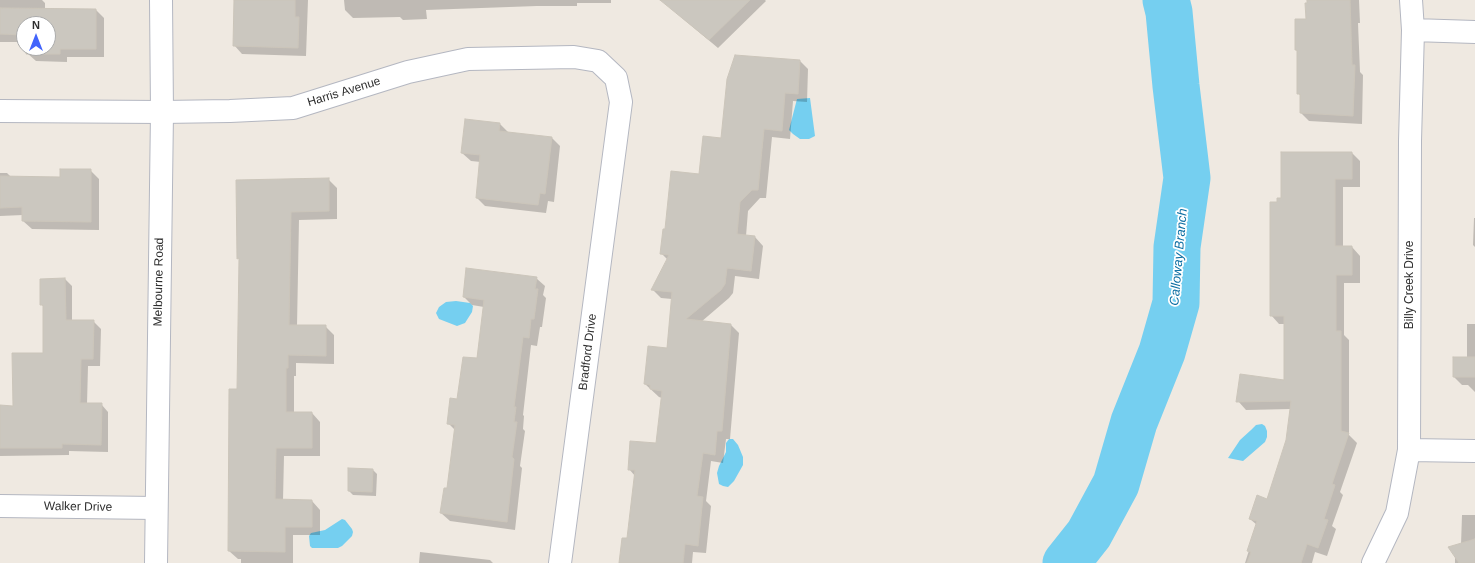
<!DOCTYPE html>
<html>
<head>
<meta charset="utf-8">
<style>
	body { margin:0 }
	#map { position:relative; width:1475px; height:563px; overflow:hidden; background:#efe9e1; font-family:Arial,sans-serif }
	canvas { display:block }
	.north { position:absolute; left:16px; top:16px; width:40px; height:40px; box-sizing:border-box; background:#fff; border:1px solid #ababab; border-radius:50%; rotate:0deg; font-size:11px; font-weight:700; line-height:16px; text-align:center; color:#2e2e2e }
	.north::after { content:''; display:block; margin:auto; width:14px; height:18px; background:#4264fb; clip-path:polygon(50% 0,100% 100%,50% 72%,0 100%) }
</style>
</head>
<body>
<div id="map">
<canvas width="1475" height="563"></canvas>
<div class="north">N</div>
</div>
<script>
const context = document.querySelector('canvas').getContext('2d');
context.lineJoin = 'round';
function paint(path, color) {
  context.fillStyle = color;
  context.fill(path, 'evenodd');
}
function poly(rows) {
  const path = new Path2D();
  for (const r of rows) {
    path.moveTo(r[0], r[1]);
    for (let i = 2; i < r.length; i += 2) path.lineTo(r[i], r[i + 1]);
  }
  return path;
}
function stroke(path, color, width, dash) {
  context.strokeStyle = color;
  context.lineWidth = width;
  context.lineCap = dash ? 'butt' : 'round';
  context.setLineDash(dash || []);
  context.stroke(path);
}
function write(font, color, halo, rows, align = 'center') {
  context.font = font + ' Arial,sans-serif';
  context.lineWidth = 3.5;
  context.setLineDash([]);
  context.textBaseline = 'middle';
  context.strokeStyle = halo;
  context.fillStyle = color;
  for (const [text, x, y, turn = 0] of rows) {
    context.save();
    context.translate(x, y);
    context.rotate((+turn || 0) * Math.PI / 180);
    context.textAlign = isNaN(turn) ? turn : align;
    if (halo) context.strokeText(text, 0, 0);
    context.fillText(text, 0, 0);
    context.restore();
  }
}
const water = poly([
	[810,98,815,136,809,139,800,139,793,134,789,130,797,99],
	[456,301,470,303,473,306,472,312,465,323,457,326,439,319,436,313,439,307,446,302],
	[1262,424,1265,426,1267,431,1267,437,1265,442,1243,461,1228,458,1240,440,1251,430,1256,425],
	[729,439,733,439,738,445,743,457,743,465,734,481,728,487,723,486,719,484,717,473,719,466,726,452,726,443],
	[342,519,345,520,352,529,353,532,352,536,342,546,338,548,312,548,310,546,309,536,311,533,325,530]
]);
const shadow = poly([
	[0,0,42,0,45,3,45,9,96,10,104,18,104,57,67,57,67,62,36,61,27,53,28,48,48,48,48,24,24,24,24,42,0,42],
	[235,0,308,0,306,56,242,54,234,45],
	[344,0,611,0,611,3,577,3,577,6,537,6,426,10,427,19,403,20,400,17,353,18,345,10],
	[667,0,765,0,766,1,718,48,681,17,672,9],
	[1308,0,1359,0,1360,23,1358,23,1360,72,1363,75,1362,124,1309,121,1301,113,1301,96,1298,93,1298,52,1296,50,1296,20,1307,20],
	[800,61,808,69,807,102,793,101,790,139,772,137,766,198,760,198,748,211,746,236,755,237,763,246,759,279,735,276,733,293,729,298,701,322,731,325,739,333,730,439,726,439,723,463,711,461,706,501,711,506,706,553,693,552,692,563,620,563,628,539,635,476,629,469,657,445,662,398,659,397,645,384,667,349,672,299,661,298,653,290,668,260,661,253,666,231,721,139],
	[500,124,509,133,552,138,560,146,554,202,548,201,546,213,485,206,477,198,481,162,471,161,462,153],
	[1352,153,1360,161,1360,187,1343,187,1343,247,1352,247,1360,256,1360,283,1344,283,1344,335,1349,340,1349,435,1357,443,1340,492,1343,495,1332,526,1336,529,1327,556,1315,552,1312,563,1245,563,1257,525,1250,519,1267,500,1287,440,1291,409,1246,410,1238,401,1286,381,1285,324,1279,324,1271,315,1278,203,1282,199],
	[90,170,99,179,99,230,32,229,23,221,23,215,0,216,0,173,7,173,11,177,61,178],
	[328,179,337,188,337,219,299,220,297,326,325,326,334,335,334,364,296,363,296,376,294,376,294,413,312,413,320,422,320,456,284,456,283,500,312,501,320,510,320,535,293,535,293,563,241,563,241,559,238,559,229,551,238,390,240,260,238,258],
	[1474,218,1475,218,1475,247,1473,245],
	[536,278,545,286,543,295,546,298,542,327,540,327,537,346,531,345,523,415,524,416,523,429,525,431,520,466,522,468,515,530,450,521,441,513,448,489,456,431,448,423,477,359,484,307,472,305,464,297],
	[65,279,72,286,72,321,93,321,101,329,100,366,88,366,87,404,101,404,108,412,108,452,69,451,69,455,0,456,0,406,14,407,44,354,44,307,41,304],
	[1467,324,1475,324,1475,392,1468,385,1462,385,1454,377,1467,358],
	[373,470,377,474,376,496,353,495,349,491],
	[1462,515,1475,515,1475,563,1455,563,1455,557,1461,545],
	[420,552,490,560,493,563,419,563]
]);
const river = poly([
	[1066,563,1089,534,1116,484,1134,422,1162,352,1176,303,1177,247,1187,178,1176,86,1169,12,1166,0]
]);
const building = poly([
	[234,0,295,0,295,17,299,17,298,48,233,46,234,0],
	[660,0,750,0,709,40,660,0],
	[1307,0,1350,0,1352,65,1355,65,1353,116,1300,113,1300,94,1297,94,1297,50,1295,50,1295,19,1306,19,1305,3,1307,3,1307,0],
	[0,8,96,9,96,49,60,49,60,54,26,54,27,48,48,48,48,24,24,24,24,35,0,34,0,8],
	[735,55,800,60,798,94,785,93,782,131,764,129,758,190,752,190,740,202,737,234,755,236,751,271,727,268,725,284,721,290,686,319,731,324,722,431,717,431,715,455,703,453,697,496,703,497,698,546,685,544,683,563,619,563,622,538,627,538,635,470,628,470,630,441,656,443,662,391,650,389,650,385,644,384,648,346,667,348,672,292,651,290,669,255,660,254,663,229,665,229,671,171,699,174,703,136,721,138,727,79,735,55],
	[465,119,500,123,499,131,552,137,545,194,540,193,538,205,476,198,480,155,461,153,465,119],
	[1281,152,1352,152,1352,179,1335,179,1335,246,1352,246,1352,275,1336,275,1336,331,1341,331,1341,431,1349,433,1332,484,1335,485,1324,519,1328,520,1318,548,1307,544,1301,563,1247,563,1251,552,1247,551,1257,521,1249,519,1257,495,1267,499,1286,440,1291,401,1236,402,1240,374,1284,380,1284,316,1270,316,1270,202,1277,202,1277,198,1281,198,1281,152],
	[60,169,91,169,91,222,22,221,22,207,0,208,0,176,60,177,60,169],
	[329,178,329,211,291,212,289,325,326,325,326,356,288,355,288,368,286,368,286,412,312,412,312,448,276,448,275,499,312,500,312,527,285,527,285,552,228,551,229,389,237,389,239,258,237,259,236,180,329,178],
	[466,268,537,277,535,289,538,289,534,319,531,319,529,338,523,337,514,407,516,407,514,422,517,422,512,457,514,459,507,522,440,513,444,488,447,488,455,425,447,424,450,398,457,399,463,357,477,358,484,300,463,297,466,268],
	[65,278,66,320,94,320,93,359,81,359,80,403,102,403,101,445,62,444,62,448,0,448,0,405,13,406,12,353,43,353,43,305,40,305,40,279,65,278],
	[1453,357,1475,357,1475,377,1453,377,1453,357],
	[348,468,373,469,372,492,348,491,348,468],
	[1475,539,1475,563,1459,563,1448,547,1475,539]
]);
const minor = poly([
	[1413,30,1475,32],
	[0,111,162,112,230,111,293,108,408,72,468,59,574,57,598,61,616,78,621,102,560,563],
	[1409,450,1475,451],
	[0,506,156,508],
	[1373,563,1397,513,1409,450,1410,141,1413,30,1411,0]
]);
const tertiary = poly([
	[156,563,162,112,161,0]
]);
const streetNames = [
	["Harris Avenue",344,92,-17],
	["Melbourne Road",159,282,-89],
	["Billy Creek Drive",1410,285,-90],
	["Bradford Drive",588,352,-83],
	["Walker Drive",78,507,1]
];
const waterNames = [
	["Calloway Branch",1179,257,-85]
];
paint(water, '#75cff0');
paint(shadow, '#0003');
stroke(river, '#75cff0', 47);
paint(building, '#cbc7bf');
stroke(building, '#cbc5ba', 1);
stroke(minor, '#b4b7c1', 24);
stroke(tertiary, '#b4b7c1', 24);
stroke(minor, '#fff', 22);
stroke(tertiary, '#fff', 22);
write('12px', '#2e2e2e', '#fff', streetNames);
write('italic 13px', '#0d6fa3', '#fff', waterNames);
</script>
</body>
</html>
